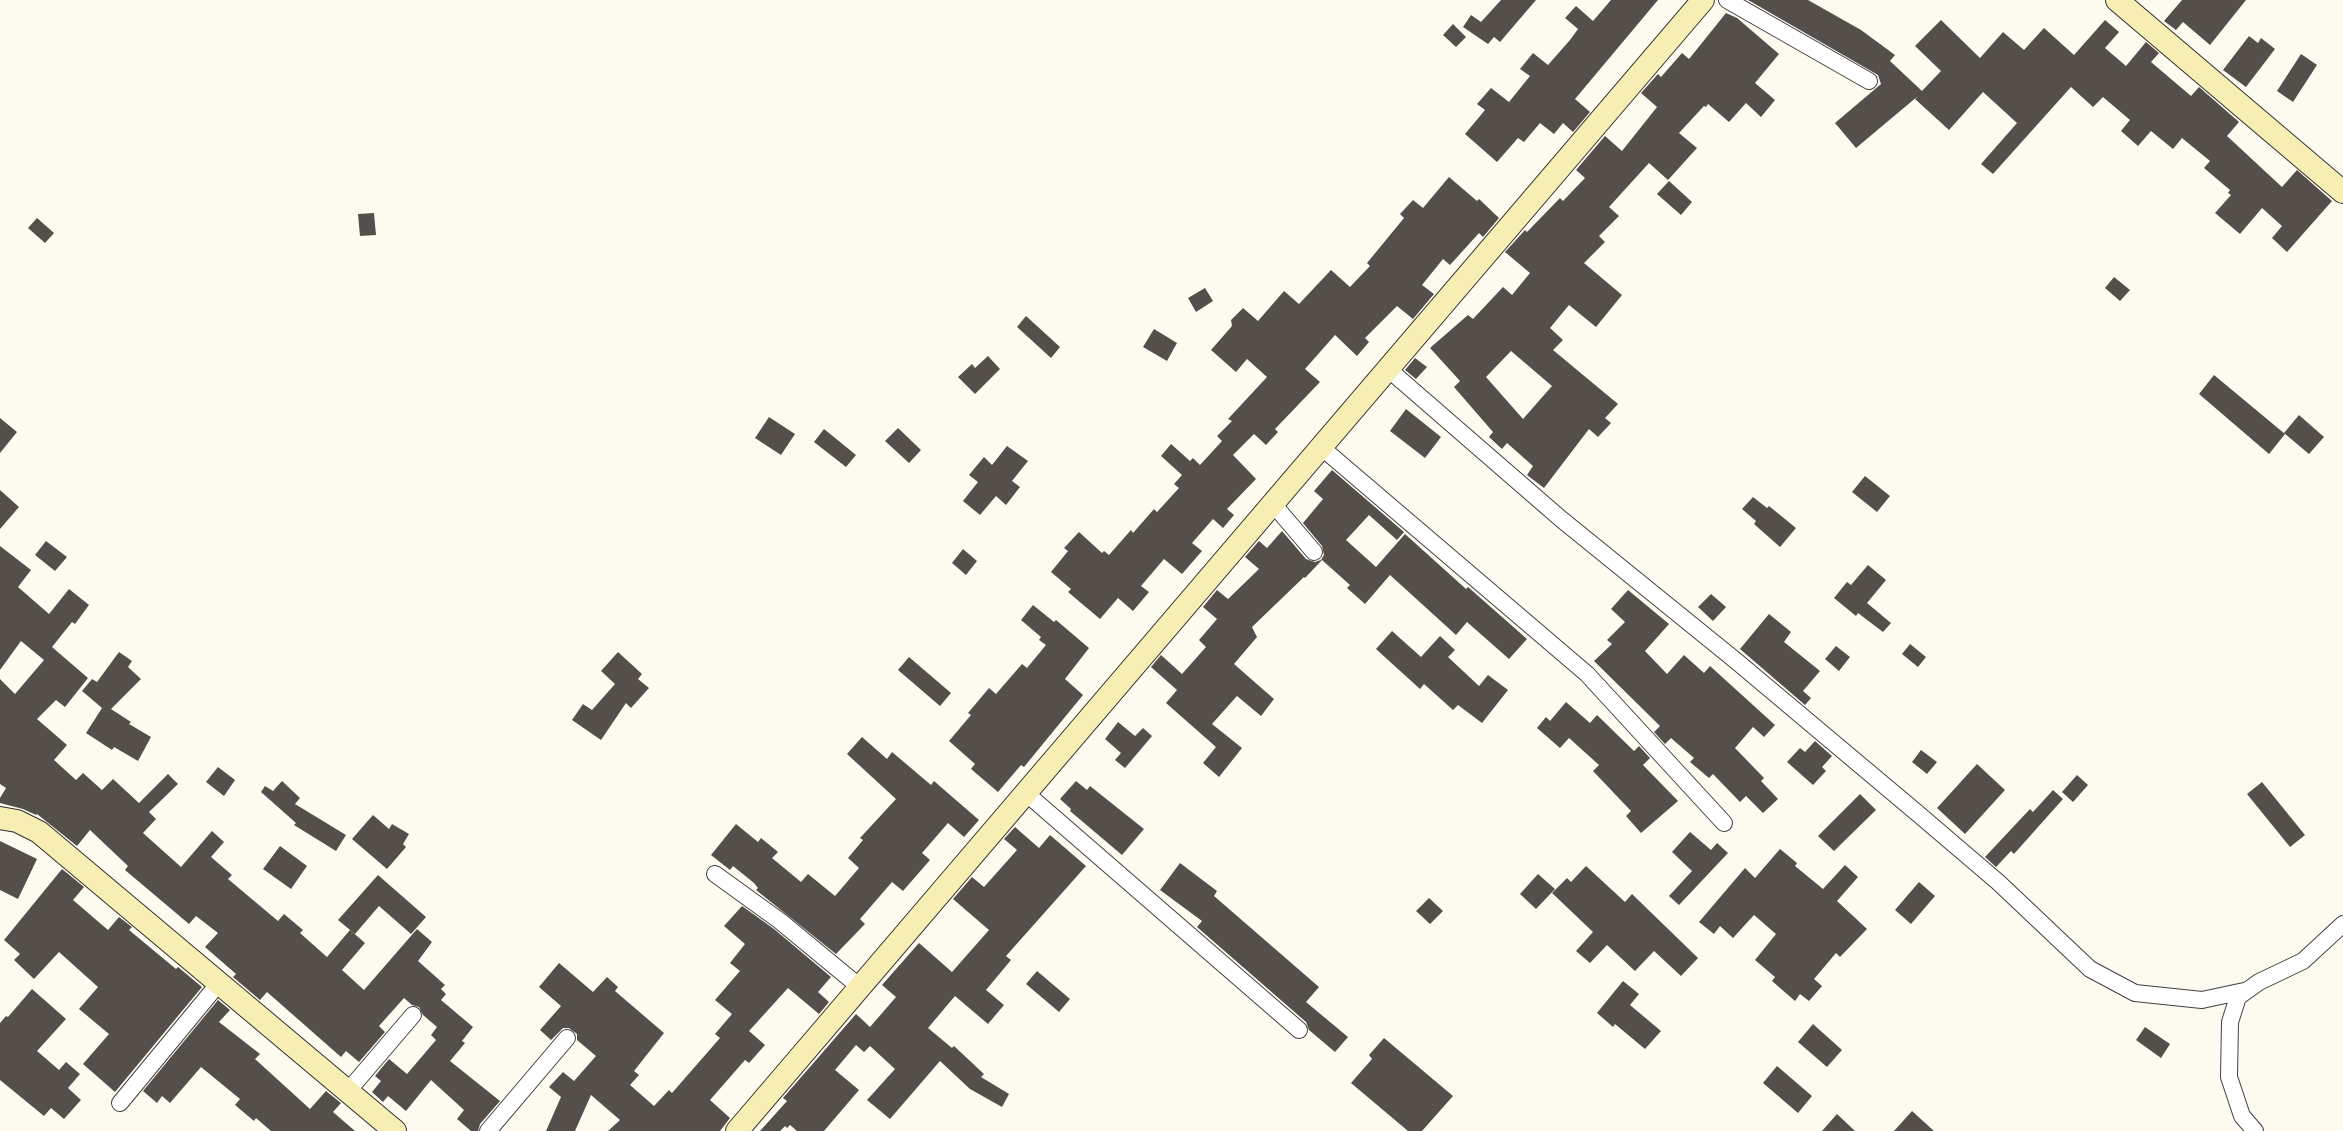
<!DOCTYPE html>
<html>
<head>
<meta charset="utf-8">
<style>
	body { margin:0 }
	canvas { display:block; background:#fdfbf0 }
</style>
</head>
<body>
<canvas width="2343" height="1131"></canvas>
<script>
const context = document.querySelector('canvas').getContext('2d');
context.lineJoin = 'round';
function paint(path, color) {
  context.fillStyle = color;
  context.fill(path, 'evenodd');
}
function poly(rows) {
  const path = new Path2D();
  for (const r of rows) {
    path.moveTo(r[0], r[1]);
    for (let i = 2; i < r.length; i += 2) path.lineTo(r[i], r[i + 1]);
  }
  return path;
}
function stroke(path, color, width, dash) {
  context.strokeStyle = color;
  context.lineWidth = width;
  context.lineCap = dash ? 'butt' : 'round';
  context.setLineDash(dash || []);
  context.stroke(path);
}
const building = poly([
	[1501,0,1536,0,1500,42,1494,37,1488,44,1463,27,1471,15,1481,22],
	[1611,0,1658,0,1575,99,1590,112,1573,132,1563,123,1554,134,1540,123,1524,142,1518,138,1497,162,1465,134,1485,110,1477,104,1491,88,1509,102,1530,76,1520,69,1533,53,1548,65,1570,40,1578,29,1565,18,1576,6,1593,21],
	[1748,0,1808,0,1861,30,1895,55,1890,61,1922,91,1941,71,1915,46,1941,20,1980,58,2003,32,2024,50,2044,28,2074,55,2105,20,2119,32,2105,48,2126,66,2146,42,2159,53,2151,62,2191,96,2199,87,2239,122,2227,136,2282,187,2297,170,2332,201,2287,252,2272,238,2282,226,2262,208,2240,234,2215,213,2231,195,2228,193,2230,190,2204,168,2210,161,2182,138,2173,149,2151,131,2138,146,2121,131,2130,120,2103,97,2093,107,2071,87,1993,174,1981,164,2017,123,1983,92,1949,130,1915,99,1918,96,1856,148,1835,123,1881,84,1878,75],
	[2182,0,2246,0,2210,45,2183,22,2176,30,2164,21],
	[1726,13,1737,18,1779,54,1755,83,1775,100,1761,117,1746,103,1729,122,1708,104,1706,107,1704,106,1679,133,1697,148,1668,180,1649,163,1609,207,1619,216,1599,236,1605,242,1584,263,1622,295,1596,327,1569,305,1550,328,1563,340,1553,350,1618,404,1605,418,1611,423,1598,437,1589,429,1544,488,1527,475,1533,466,1507,443,1502,449,1489,437,1493,432,1454,387,1460,381,1430,348,1468,315,1473,319,1503,287,1512,295,1530,273,1505,252,1525,230,1527,232,1560,198,1563,201,1585,178,1576,170,1605,136,1622,151,1657,107,1641,93,1658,74,1661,77,1682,53,1689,59],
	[1511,351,1552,386,1523,419,1486,377],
	[1453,24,1466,37,1456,47,1443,35],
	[2249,36,2258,43,2261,38,2275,49,2246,87,2223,70],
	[2301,54,2317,65,2293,102,2277,91],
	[1449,177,1477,201,1479,199,1499,218,1483,237,1479,233,1450,265,1443,259,1422,285,1434,294,1413,319,1397,306,1365,338,1369,342,1357,356,1335,335,1305,369,1320,382,1275,429,1278,432,1266,445,1254,434,1233,455,1256,479,1227,509,1234,515,1223,528,1213,519,1192,543,1202,551,1182,574,1164,559,1141,586,1149,592,1133,611,1118,598,1100,619,1068,592,1071,589,1051,572,1068,551,1064,548,1079,532,1102,553,1104,551,1109,555,1131,530,1133,533,1154,509,1157,512,1179,488,1174,484,1182,475,1161,456,1171,444,1190,461,1193,458,1200,465,1222,441,1217,436,1232,421,1228,419,1267,377,1247,359,1236,372,1211,350,1232,326,1231,320,1243,308,1258,321,1284,291,1299,304,1331,270,1350,287,1370,266,1367,263,1404,218,1400,214,1413,200,1423,208],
	[1669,181,1692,202,1681,215,1657,194],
	[374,213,376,235,360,236,358,214],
	[37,218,54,233,45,243,28,228],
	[2114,277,2130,290,2120,301,2105,288],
	[1205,288,1213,301,1196,312,1188,298],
	[1026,316,1060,347,1051,358,1017,327],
	[1154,329,1177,343,1167,361,1143,347],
	[988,356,1000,369,975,394,958,377,972,364,975,368],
	[1415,358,1427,367,1416,379,1405,370],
	[2214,375,2285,434,2269,454,2199,394],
	[1406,409,1441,437,1425,458,1390,431],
	[2299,415,2324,437,2309,454,2284,433],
	[769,417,795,434,781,455,755,438],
	[0,418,17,432,0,453],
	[898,428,921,450,909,463,885,441],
	[824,429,856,455,846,467,814,442],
	[1007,446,1028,461,1012,481,1020,487,1006,505,996,496,980,515,963,501,978,482,969,475,984,457,992,465],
	[1332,470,1404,532,1397,540,1369,515,1346,540,1376,567,1405,534,1466,589,1468,587,1527,639,1509,659,1467,622,1456,635,1390,575,1365,604,1347,588,1350,585,1322,560,1305,578,1304,577,1252,627,1257,637,1234,664,1274,699,1261,716,1237,696,1212,724,1242,748,1219,777,1203,763,1216,747,1166,703,1177,690,1151,667,1161,655,1182,674,1206,647,1199,640,1217,619,1203,607,1217,590,1228,599,1259,569,1245,557,1259,541,1267,548,1282,531,1306,559,1315,562,1321,560,1324,555,1322,546,1303,523,1323,499,1314,491],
	[1865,476,1890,496,1877,512,1852,492],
	[0,490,19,507,0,529],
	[1753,497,1767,508,1769,506,1796,528,1780,547,1754,524,1756,521,1742,509],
	[46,541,67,557,55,571,35,555],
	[0,546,31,570,18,587,49,614,69,589,89,605,75,624,72,622,52,647,88,678,65,707,56,700,37,719,67,745,54,760,76,780,83,773,102,790,113,779,139,803,168,774,178,784,149,812,156,819,143,833,181,867,212,831,224,842,211,857,232,875,228,879,278,921,284,914,303,930,300,933,327,957,350,930,365,943,342,970,364,990,417,929,432,942,418,961,445,985,441,989,446,994,441,1000,473,1027,462,1041,465,1043,450,1061,500,1101,480,1124,478,1131,471,1131,457,1119,464,1110,431,1080,406,1111,388,1096,383,1102,372,1092,381,1081,375,1076,389,1059,407,1074,436,1040,431,1035,437,1027,423,1015,419,1007,412,1005,404,998,379,1026,385,1032,359,1062,346,1051,341,1057,267,992,260,1000,233,977,236,974,205,947,218,933,196,916,189,924,125,870,128,866,90,830,77,846,37,814,36,815,23,809,0,803,0,798,6,788,0,784,0,679,15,694,44,660,21,641,0,670],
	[963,549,977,561,966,575,952,563],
	[1868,565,1886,580,1867,603,1891,623,1883,632,1858,613,1856,616,1834,598,1847,582,1851,585],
	[1628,590,1669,624,1645,651,1667,674,1684,655,1704,673,1710,666,1775,725,1764,737,1753,727,1735,748,1764,778,1761,781,1778,799,1763,813,1746,796,1740,802,1713,774,1709,778,1690,762,1694,758,1671,738,1665,744,1654,732,1660,726,1594,661,1612,644,1607,640,1625,622,1611,609],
	[1711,594,1726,607,1713,621,1698,607],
	[1033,605,1054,622,1056,620,1089,648,1065,679,1083,695,1024,767,1021,765,998,792,971,769,975,764,949,741,971,715,968,713,989,688,996,694,1022,664,1027,668,1046,645,1039,640,1041,637,1021,620],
	[1769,614,1791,632,1784,642,1820,671,1803,691,1811,698,1805,705,1740,649],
	[1392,631,1421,657,1440,636,1455,650,1448,657,1479,686,1488,675,1508,690,1482,723,1458,705,1453,710,1424,684,1420,689,1376,649],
	[1910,644,1926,657,1918,667,1902,654],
	[1836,646,1850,657,1839,671,1825,659],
	[119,652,132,661,128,667,141,679,111,709,131,722,129,724,151,737,138,761,114,747,112,750,86,733,102,708,82,691,92,679,97,682],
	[618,652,642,674,638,679,649,688,631,708,626,703,601,740,572,720,583,704,592,710,615,684,601,671],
	[909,657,951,693,940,706,898,670],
	[1566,702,1590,723,1597,715,1634,751,1639,746,1650,758,1643,765,1678,801,1641,833,1626,816,1631,811,1593,771,1599,765,1569,738,1560,748,1537,728,1546,717,1550,721],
	[1118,722,1135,736,1143,728,1152,736,1125,768,1115,760,1121,753,1105,739],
	[862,737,887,759,892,752,931,785,934,781,979,820,964,837,948,823,922,853,930,860,903,891,892,882,860,919,865,924,836,954,756,890,758,888,754,883,733,866,730,870,711,855,736,824,758,842,761,838,778,852,772,858,801,882,808,874,835,896,859,868,848,858,863,840,860,838,896,799,847,754],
	[1815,741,1832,756,1822,767,1826,771,1813,785,1787,762,1800,748,1805,752],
	[1921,750,1937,762,1927,774,1912,762],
	[1977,764,2005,790,1965,834,1937,808],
	[218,767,235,780,224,796,206,782],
	[2077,775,2088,785,2073,802,2062,792],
	[282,781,300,798,295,804,346,835,336,851,294,825,296,823,261,792,265,786,273,791],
	[1076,781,1087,790,1090,786,1144,829,1122,855,1070,811,1071,809,1060,799],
	[2262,782,2305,835,2290,847,2247,794],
	[2053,790,2063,799,2014,854,2011,851,1996,867,1985,857,2030,809,2033,812],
	[1860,794,1876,810,1834,851,1818,836],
	[373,815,389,829,392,824,409,834,403,844,406,847,387,869,352,839],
	[1015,827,1039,848,1050,835,1086,866,1006,956,1011,960,986,990,1004,1005,988,1024,955,996,928,1028,952,1048,954,1046,984,1074,981,1077,1009,1094,1002,1107,970,1089,940,1061,890,1119,867,1100,895,1069,870,1046,864,1052,856,1045,835,1070,859,1090,824,1131,797,1131,790,1125,787,1128,785,1126,780,1131,760,1131,787,1101,783,1098,856,1014,870,1027,896,997,882,985,919,943,952,972,989,930,953,899,972,877,984,887,1017,850,1004,839],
	[1690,832,1711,850,1717,843,1728,853,1679,905,1669,896,1692,871,1672,852],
	[0,841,37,859,18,899,0,890],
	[280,846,307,866,291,889,263,869],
	[1780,849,1797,863,1795,866,1823,889,1845,865,1858,877,1837,901,1867,929,1840,957,1836,953,1814,979,1822,986,1809,1001,1800,994,1795,1001,1772,981,1775,977,1755,960,1776,934,1754,915,1733,938,1720,926,1714,934,1699,922,1745,868,1755,878],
	[1180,863,1217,891,1214,896,1319,987,1306,1002,1348,1037,1335,1052,1309,1030,1306,1022,1197,927,1202,921,1160,890],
	[1586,866,1625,902,1632,894,1698,958,1681,976,1654,951,1635,971,1607,945,1590,963,1576,951,1593,932,1552,893,1567,878,1571,882],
	[62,869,84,887,73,900,108,930,119,917,132,927,129,930,176,969,178,967,202,987,115,1092,83,1064,109,1034,79,1009,98,987,59,952,34,979,14,960,20,954,4,940],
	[1538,874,1555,889,1536,909,1520,894],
	[378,875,426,917,411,934,379,906,355,934,338,920],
	[1919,882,1935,896,1911,924,1895,910],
	[1429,898,1443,911,1430,924,1416,911],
	[742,906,774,929,831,977,818,992,829,1002,819,1014,788,988,749,1031,765,1045,749,1063,745,1060,710,1100,730,1118,720,1131,608,1131,620,1120,591,1095,575,1131,546,1131,561,1097,549,1087,563,1072,574,1081,596,1056,577,1040,577,1034,569,1028,563,1028,551,1040,540,1030,561,1006,539,987,559,963,593,992,607,977,618,987,615,991,664,1033,634,1071,639,1075,630,1085,654,1106,669,1090,672,1093,720,1038,715,1034,732,1014,715,1000,740,971,730,963,745,944,724,926],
	[1037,971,1070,999,1059,1012,1026,984],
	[1623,981,1639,994,1630,1005,1661,1031,1645,1049,1615,1024,1613,1027,1597,1013],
	[32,989,66,1019,37,1051,59,1070,66,1062,80,1074,68,1088,81,1100,64,1119,51,1108,44,1116,0,1080,0,1023,6,1016,8,1017],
	[218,1000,230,1010,219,1022,260,1054,255,1059,310,1109,326,1091,341,1103,333,1112,355,1131,271,1131,256,1118,254,1121,235,1105,240,1099,201,1067,170,1103,162,1096,157,1103,143,1091],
	[1813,1024,1842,1050,1827,1067,1798,1042],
	[2145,1027,2170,1044,2161,1058,2136,1040],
	[1384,1038,1453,1096,1422,1131,1408,1131,1351,1083,1372,1059,1369,1055],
	[1777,1066,1812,1096,1798,1113,1763,1083],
	[1912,1111,1934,1131,1894,1131],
	[1837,1114,1855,1131,1822,1131]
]);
const minor = poly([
	[1727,0,1869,81],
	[1387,368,1561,519,1735,660,1916,812,1998,882,2090,969,2135,993,2202,1000,2244,991],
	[1321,447,1587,674,1724,823],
	[1274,505,1314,552],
	[1027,794,1299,1030],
	[715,874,780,921,861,988],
	[348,1091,413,1015],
	[120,1103,219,983],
	[488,1131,567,1038],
	[2255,1131,2242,1116,2229,1077,2230,1022,2238,997,2259,982,2303,961,2343,924]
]);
const secondary = poly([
	[2117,0,2343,192],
	[0,818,17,821,39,832,395,1131],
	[737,1131,1703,0]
]);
paint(building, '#554f4b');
stroke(minor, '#414141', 18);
stroke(secondary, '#303030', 24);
stroke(minor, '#fff', 16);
stroke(secondary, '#f6eeb3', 22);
</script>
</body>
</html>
